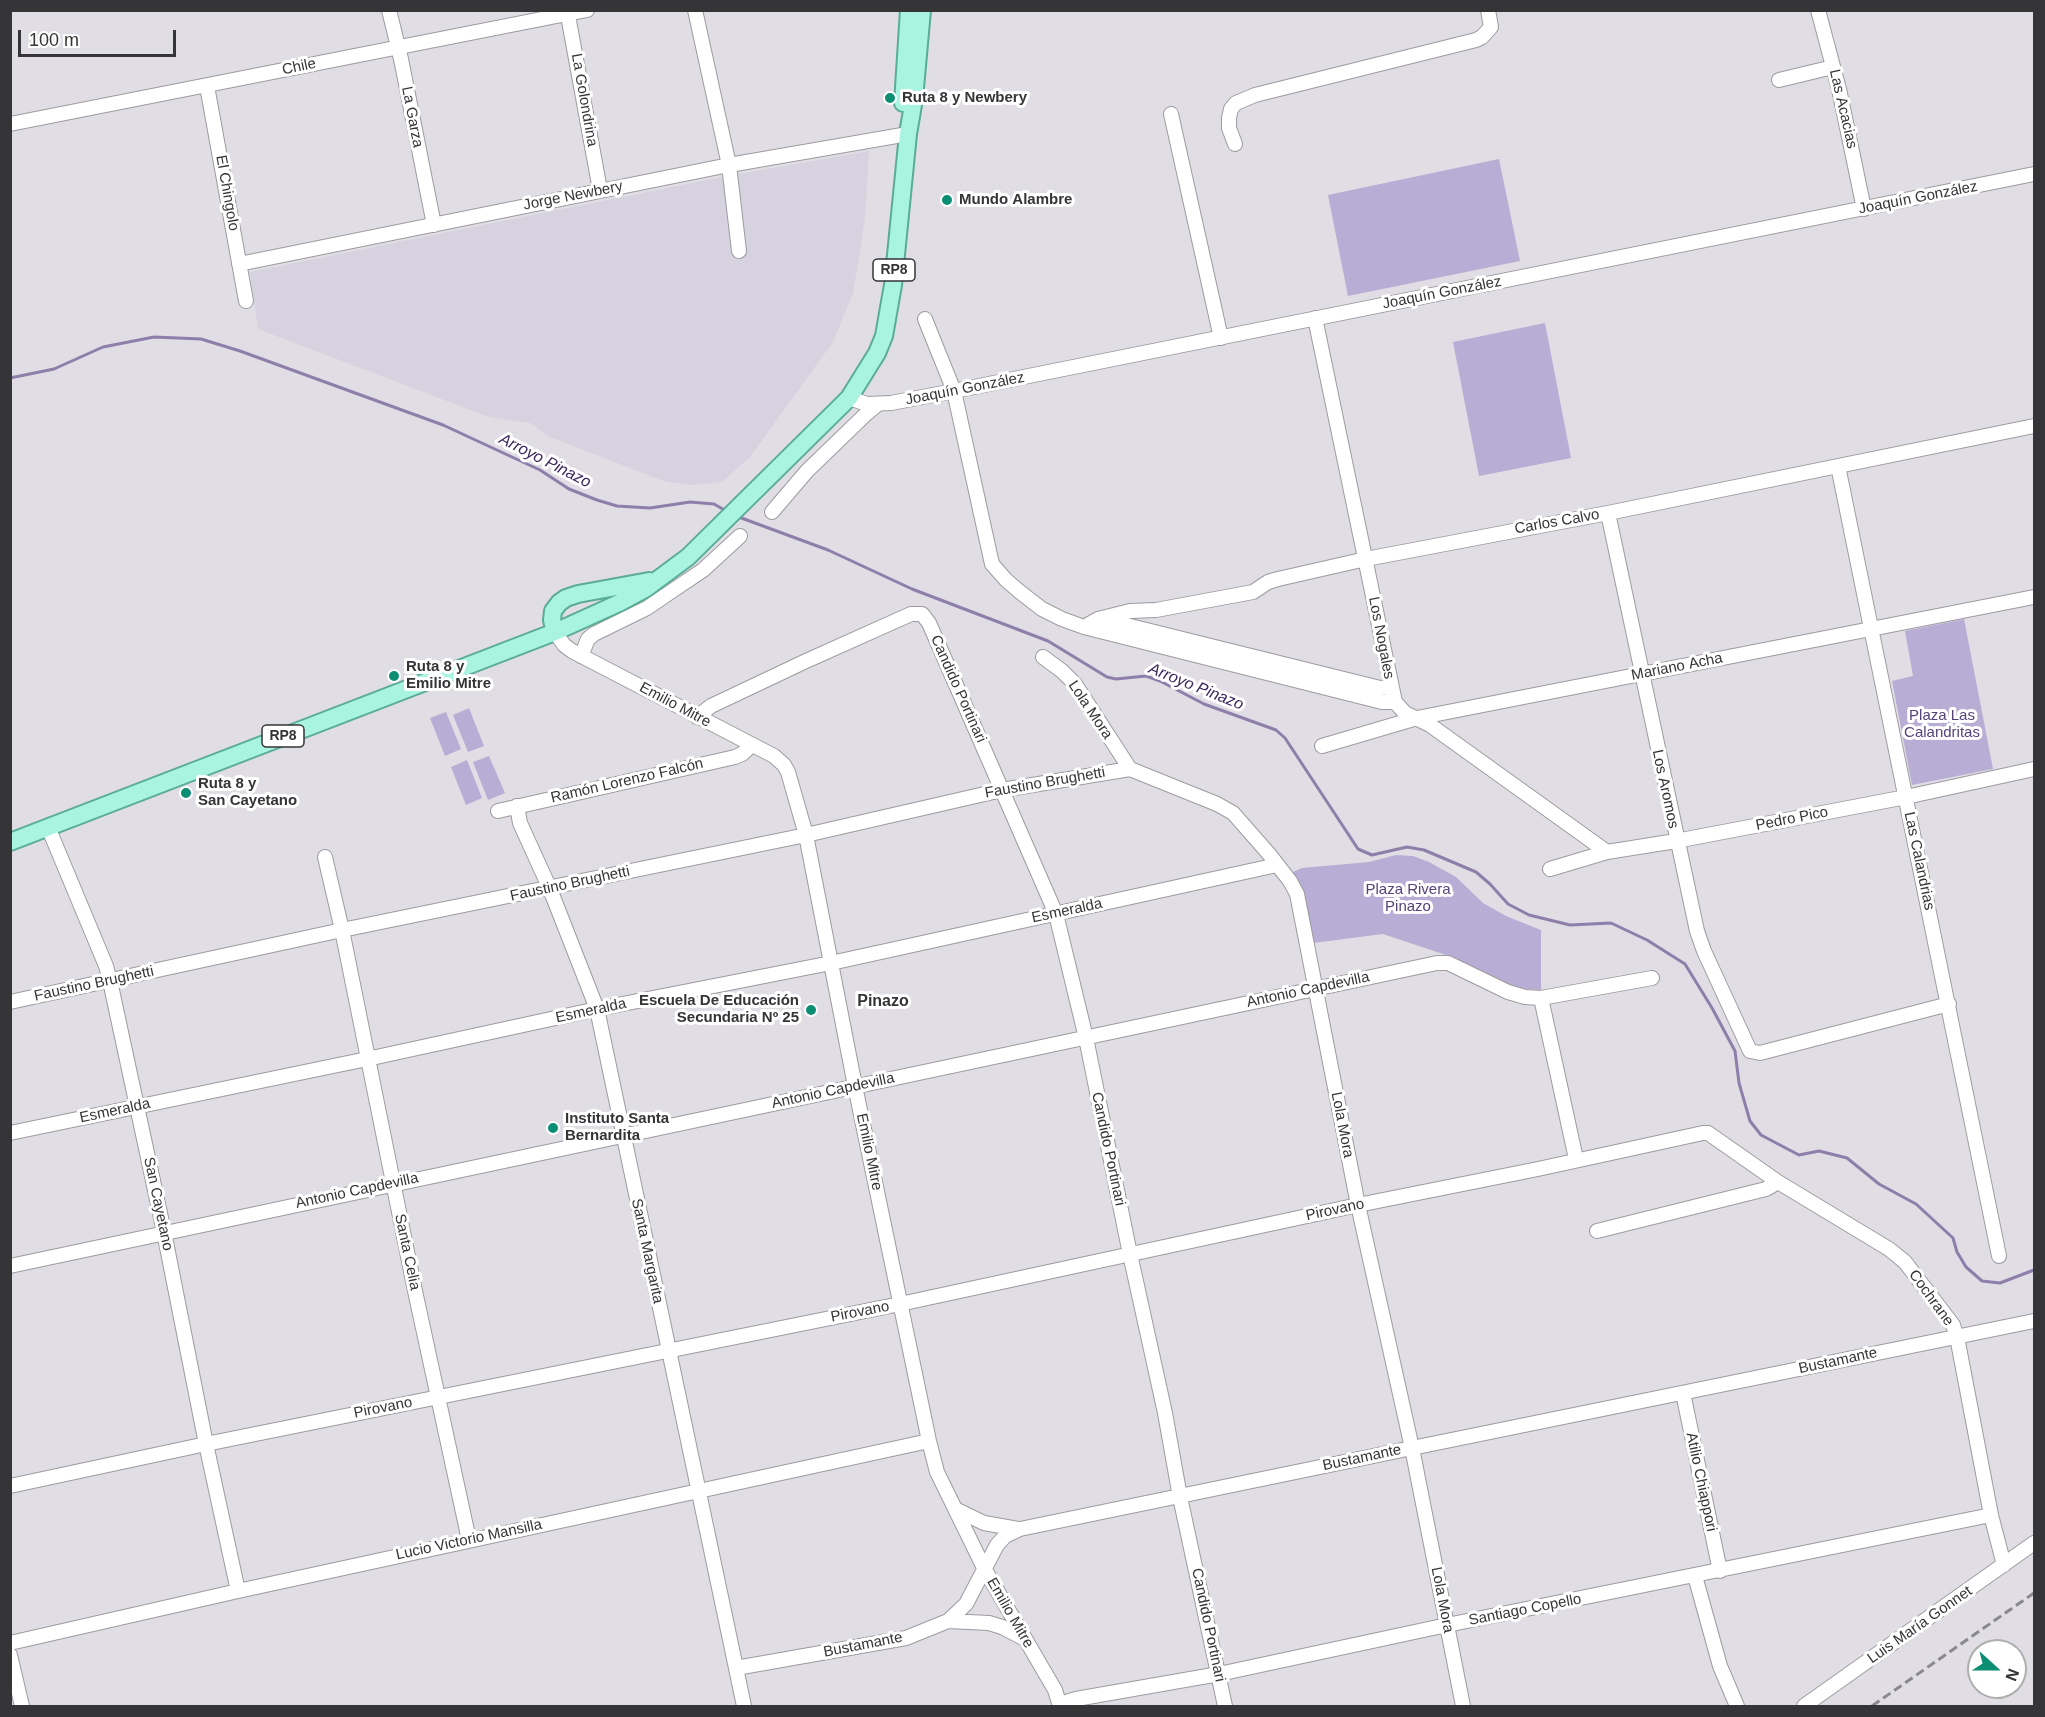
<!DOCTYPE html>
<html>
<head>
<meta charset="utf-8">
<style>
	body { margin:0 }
	#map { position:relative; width:2045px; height:1717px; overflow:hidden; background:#e0dee4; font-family:Helvetica,sans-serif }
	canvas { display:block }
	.frame { position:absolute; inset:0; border:12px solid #353437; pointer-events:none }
	.north { position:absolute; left:1967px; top:1639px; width:60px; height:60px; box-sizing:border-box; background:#fff; border:2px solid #aeaeaf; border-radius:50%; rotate:111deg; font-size:16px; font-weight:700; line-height:24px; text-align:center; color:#353437 }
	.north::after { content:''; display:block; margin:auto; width:21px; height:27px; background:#0c8e75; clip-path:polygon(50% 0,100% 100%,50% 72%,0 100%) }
	.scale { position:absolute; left:18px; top:30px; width:158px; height:27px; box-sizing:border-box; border:3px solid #353437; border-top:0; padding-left:8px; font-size:18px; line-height:21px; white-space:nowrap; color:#353437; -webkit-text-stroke:4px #fff; paint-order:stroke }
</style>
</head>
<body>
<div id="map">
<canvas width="2045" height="1717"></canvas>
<div class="frame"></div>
<div class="north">N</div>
<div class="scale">100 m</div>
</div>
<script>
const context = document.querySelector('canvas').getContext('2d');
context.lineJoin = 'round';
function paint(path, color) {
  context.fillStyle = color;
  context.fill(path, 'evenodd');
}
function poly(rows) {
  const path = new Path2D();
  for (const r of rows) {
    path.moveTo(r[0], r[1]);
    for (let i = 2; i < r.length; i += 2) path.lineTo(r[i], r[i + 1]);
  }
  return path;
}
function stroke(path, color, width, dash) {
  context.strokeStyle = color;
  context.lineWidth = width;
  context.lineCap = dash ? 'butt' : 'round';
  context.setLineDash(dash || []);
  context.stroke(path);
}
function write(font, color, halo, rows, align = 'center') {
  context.font = font + ' Helvetica,sans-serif';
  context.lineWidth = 6;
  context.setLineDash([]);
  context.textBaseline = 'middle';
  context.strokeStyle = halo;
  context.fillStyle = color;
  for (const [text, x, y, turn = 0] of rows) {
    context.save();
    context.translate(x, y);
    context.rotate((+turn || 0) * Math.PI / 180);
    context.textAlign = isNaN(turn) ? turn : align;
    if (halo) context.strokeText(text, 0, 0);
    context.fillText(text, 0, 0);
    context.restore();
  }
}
const built = poly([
	[869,151,865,219,853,293,833,342,750,457,722,482,694,485,666,482,550,437,530,423,489,417,258,329,250,272,717,178]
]);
const green = poly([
	[1499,159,1520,261,1348,296,1328,195],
	[1545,323,1571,458,1479,476,1453,342],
	[1964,619,1993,769,1912,785,1892,681,1913,676,1905,631],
	[469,708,484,746,468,752,453,715],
	[446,712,461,749,445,756,430,718],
	[489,756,505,793,488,800,473,762],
	[467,760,482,798,466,805,451,767],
	[1396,855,1413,856,1429,862,1456,877,1483,903,1506,916,1541,930,1541,990,1517,988,1496,980,1446,955,1383,934,1313,943,1304,895,1293,872,1302,868,1369,862]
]);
const stream = poly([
	[10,378,54,369,103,347,154,337,201,339,240,351,443,425,540,470,569,489,597,500,617,506,650,508,690,502,714,504,728,512],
	[736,516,828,550,912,589,1048,641,1107,677,1116,679,1146,676,1160,681,1204,704,1276,730,1285,738,1358,849,1372,855,1407,847,1424,850,1476,872,1490,884,1508,904,1529,915,1570,925,1611,923,1647,940,1685,964,1712,1008,1735,1051,1739,1083,1750,1121,1761,1135,1799,1155,1819,1151,1847,1158,1879,1184,1916,1204,1953,1238,1957,1252,1966,1267,1982,1281,2000,1283,2034,1270]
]);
const minor = poly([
	[389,10,401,59,434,225],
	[567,10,600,190],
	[695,10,729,165,739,251],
	[1818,10,1839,89,1864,209],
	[1779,80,1833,67],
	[207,86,246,301],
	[1171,114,1221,338],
	[10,124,587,10],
	[1235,144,1229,128,1229,118,1231,109,1236,103,1255,95,1476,40,1482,37,1491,27,1488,10],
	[239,264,729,165,908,134],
	[1315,318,1395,702,1405,713,1430,725,1607,852],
	[925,319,954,391,992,564,1006,580,1020,592,1042,609,1062,619,1084,627,1382,702,1395,702],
	[849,398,867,404,891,403,954,391,2034,174],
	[1838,466,1999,1256],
	[772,512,807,471,867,413,878,404],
	[1608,513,1697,931,1704,951,1750,1051,1760,1053,1949,1004],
	[1102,619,1380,688,1392,687],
	[1084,627,1098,619,1130,611,1156,610,1253,592,1268,582,1278,579,1366,559,1608,513,2034,426],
	[555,632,564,645,572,651,774,756,784,765,788,772,806,835,855,1086,929,1441,937,1472,984,1568,1055,1690,1060,1706],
	[581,656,588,639,594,634,647,608,669,593,703,570,740,536],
	[1043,657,1062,671,1075,684,1130,769,1217,804,1233,813,1269,854,1290,881,1297,894,1358,1205,1412,1448,1463,1706],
	[697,717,711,706,806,661,911,614,922,614,929,623,1056,914,1086,1038,1130,1254,1165,1413,1180,1497,1225,1706],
	[1322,746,1417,718,2034,597],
	[517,806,520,823,550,889,597,1009,744,1706],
	[498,811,735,757,742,754,752,745],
	[48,827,106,966,110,981,164,1232,206,1444,238,1591],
	[325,857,342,930,415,1291,469,1540],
	[1550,869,1607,852,1676,841,1906,797,2034,769],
	[1541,998,1576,1159],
	[10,1002,342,930,806,835,1002,790,1130,769],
	[10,1133,367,1059,597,1009,831,963,1277,865],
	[1597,1231,1766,1189,1778,1182],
	[10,1266,1437,963,1448,963,1508,992,1525,997,1541,998,1652,978],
	[1683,1393,1720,1571],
	[10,1486,206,1444,900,1304,1358,1205,1538,1169,1703,1133,1708,1133,1778,1182,1889,1249,1905,1262,1953,1325,1957,1337,1991,1515,2004,1565],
	[955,1509,984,1523,1018,1529],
	[1695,1576,1720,1666,1737,1706],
	[948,1621,989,1623,1002,1627,1025,1639],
	[10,1643,238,1591,929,1441],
	[10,1655,22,1706],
	[736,1668,906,1638,948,1621,966,1604,997,1545,1005,1536,1020,1529,1412,1448,2034,1321],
	[1060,1704,1076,1699,1219,1674,1447,1625,1991,1515],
	[1804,1706,2034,1543]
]);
const major = poly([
	[903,103,909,10],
	[555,632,552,620,553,611,559,603,566,598,578,594,649,581],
	[10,842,555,632,619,603,645,589,688,557,849,398,877,353,884,336,893,285,908,134,914,99,922,10]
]);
const rail = poly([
	[1872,1706,2034,1593]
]);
const markers = [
	[890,98,6,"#0c8e75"],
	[947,200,6,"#0c8e75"],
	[394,676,6,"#0c8e75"],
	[186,793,6,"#0c8e75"],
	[811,1010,6,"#0c8e75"],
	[553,1128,6,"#0c8e75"]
];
const shields = [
	[894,270,42],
	[283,736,42]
];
const shieldNames = [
	["RP8",894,270],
	["RP8",283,736]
];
const streetNames = [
	["Chile",299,67,-12],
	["La Golondrina",584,100,80],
	["Las Acacias",1843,109,77],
	["La Garza",412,117,79],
	["El Chingolo",227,193,80],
	["Jorge Newbery",573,196,-11],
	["Joaquín González",1918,198,-11],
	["Joaquín González",1442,293,-11],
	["Joaquín González",965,389,-11],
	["Carlos Calvo",1557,522,-10],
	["Los Nogales",1381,638,79],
	["Mariano Acha",1677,667,-11],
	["Candido Portinari",958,689,66],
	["Emilio Mitre",675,705,28],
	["Lola Mora",1090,710,56],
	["Ramón Lorenzo Falcón",627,781,-13],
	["Faustino Brughetti",1045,783,-10],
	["Los Aromos",1665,789,78],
	["Pedro Pico",1792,819,-11],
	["Las Calandrias",1919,861,78],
	["Faustino Brughetti",570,884,-12],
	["Esmeralda",1067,911,-12],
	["Faustino Brughetti",94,984,-12],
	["Antonio Capdevilla",1308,990,-12],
	["Esmeralda",591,1011,-12],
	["Antonio Capdevilla",833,1091,-12],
	["Esmeralda",115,1111,-12],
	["Lola Mora",1342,1125,79],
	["Candido Portinari",1108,1149,78],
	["Emilio Mitre",869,1152,78],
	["Antonio Capdevilla",357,1191,-12],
	["San Cayetano",158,1204,78],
	["Pirovano",1335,1210,-12],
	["Santa Margarita",647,1251,78],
	["Santa Celia",407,1252,78],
	["Cochrane",1931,1298,54],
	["Pirovano",860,1312,-11],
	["Bustamante",1838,1361,-12],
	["Pirovano",383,1408,-11],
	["Bustamante",1362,1458,-12],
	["Atilio Chiappori",1701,1482,78],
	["Lucio Victorio Mansilla",469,1540,-12],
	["Lola Mora",1442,1600,79],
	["Santiago Copello",1525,1610,-11],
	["Emilio Mitre",1010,1613,60],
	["Candido Portinari",1208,1625,78],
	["Luis María Gonnet",1920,1625,-35],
	["Bustamante",863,1645,-11]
];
const poiNames = [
	["Ruta 8 y Newbery",902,98],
	["Mundo Alambre",959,200],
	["Ruta 8 y",406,667],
	["Emilio Mitre",406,684],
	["Ruta 8 y",198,784],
	["San Cayetano",198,801],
	["Escuela De Educación",799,1001,"right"],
	["Secundaria Nº 25",799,1018,"right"],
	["Instituto Santa",565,1119],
	["Bernardita",565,1136]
];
const parkNames = [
	["Plaza Las",1942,716],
	["Calandritas",1942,733],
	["Plaza Rivera",1408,890],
	["Pinazo",1408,907]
];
const waterNames = [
	["Arroyo Pinazo",545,461,27],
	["Arroyo Pinazo",1196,687,22]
];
const neighbourhoodNames = [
	["Pinazo",883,1002]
];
paint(built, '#d6d2df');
paint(green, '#b8add4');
stroke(stream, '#8d7faa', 3);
stroke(minor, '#9d9ba0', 16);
stroke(major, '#5aac98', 20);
stroke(minor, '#fff', 14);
stroke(major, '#a8f4e0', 16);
stroke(rail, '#89888c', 3, [9, 4.5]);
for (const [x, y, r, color] of markers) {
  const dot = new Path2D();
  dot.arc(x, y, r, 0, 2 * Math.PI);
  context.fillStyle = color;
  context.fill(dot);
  stroke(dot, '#fff', 2);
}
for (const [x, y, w] of shields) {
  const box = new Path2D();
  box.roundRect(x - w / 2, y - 11, w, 22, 4.5);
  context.fillStyle = '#fff';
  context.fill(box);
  stroke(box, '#353437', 1.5);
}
write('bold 14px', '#353437', null, shieldNames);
write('15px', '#353437', '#fff', streetNames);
write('bold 15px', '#353437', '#fff', poiNames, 'left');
write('15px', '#56427b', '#fff', parkNames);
write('italic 16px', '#3c275e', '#fff', waterNames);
write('bold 16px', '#353437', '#fff', neighbourhoodNames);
</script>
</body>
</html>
